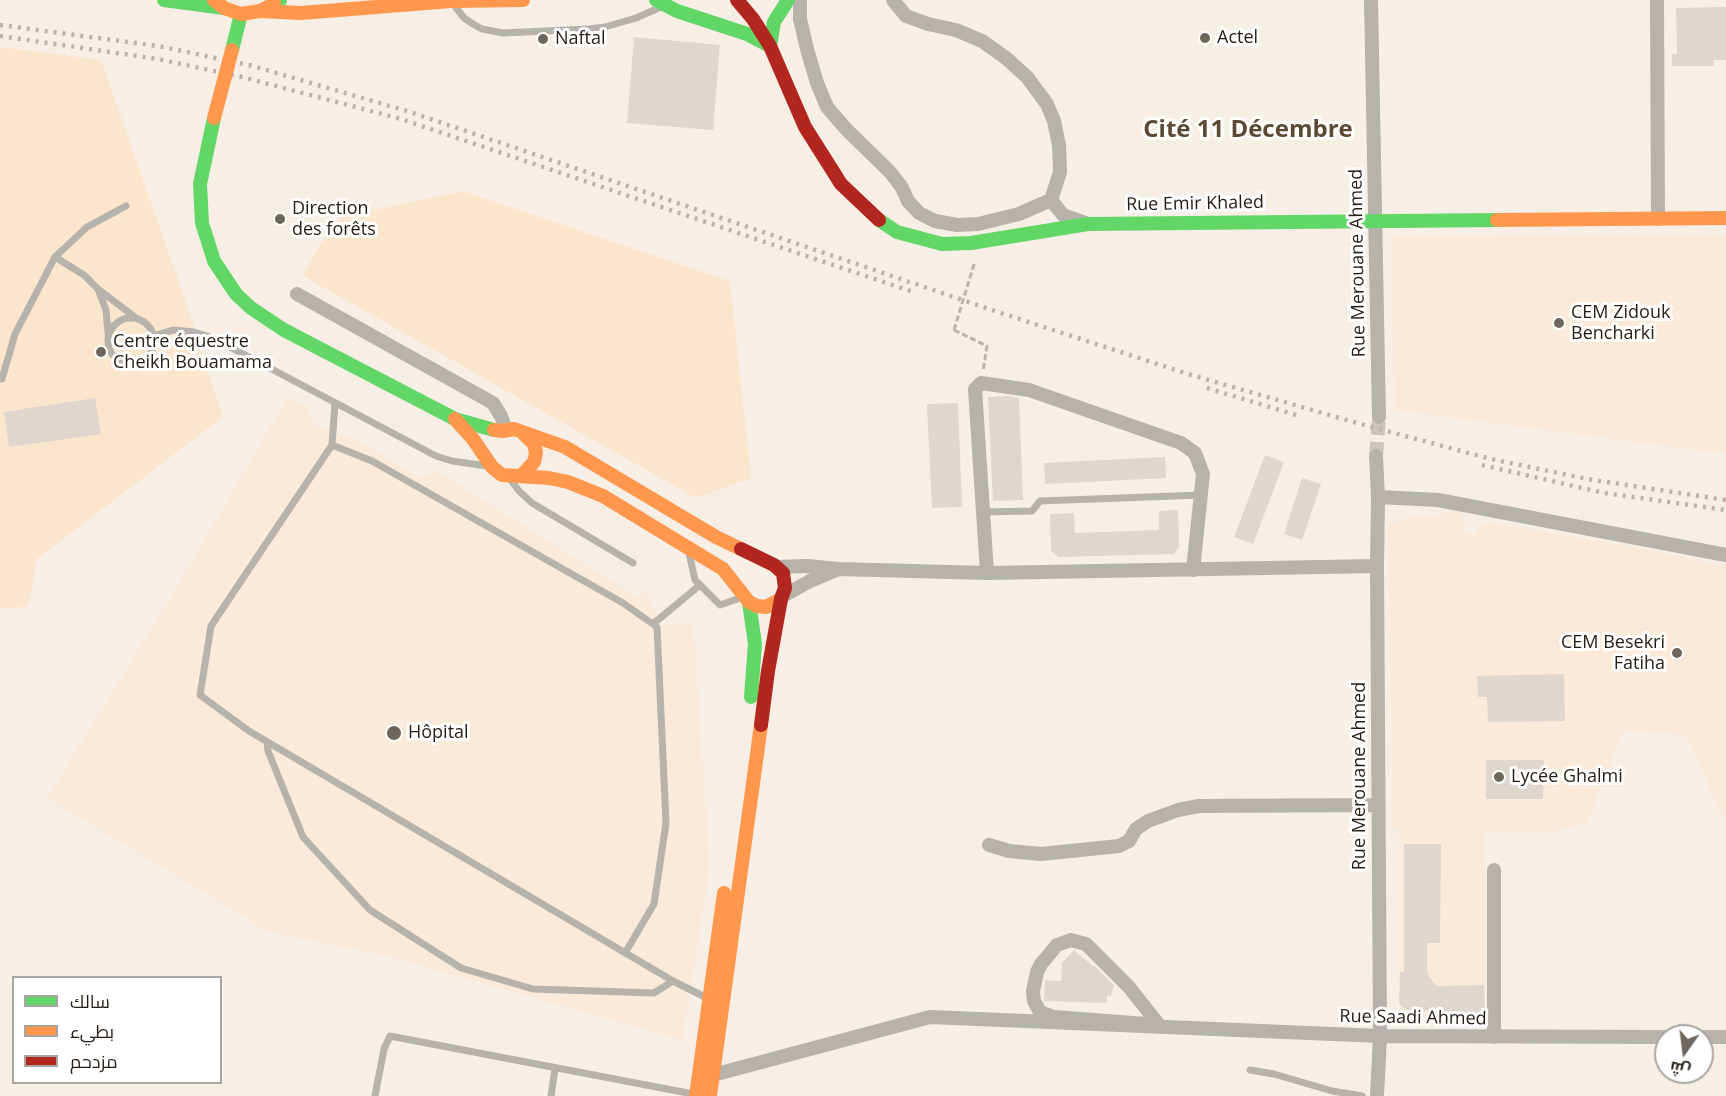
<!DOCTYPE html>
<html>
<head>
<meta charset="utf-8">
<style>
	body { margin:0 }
	#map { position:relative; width:1726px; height:1096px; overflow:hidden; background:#f7efe6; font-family:"Open Sans",Cairo,sans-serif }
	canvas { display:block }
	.legend { position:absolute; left:12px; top:976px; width:210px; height:108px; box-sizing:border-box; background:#fff; border:2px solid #a8a5a0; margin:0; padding:8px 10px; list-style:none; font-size:18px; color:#251d12 }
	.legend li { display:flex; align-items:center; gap:12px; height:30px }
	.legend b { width:30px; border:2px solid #a8a5a0 }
	.north { position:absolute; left:1654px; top:1024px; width:60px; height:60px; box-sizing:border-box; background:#fff; border:2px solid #a8a5a0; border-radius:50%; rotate:194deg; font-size:16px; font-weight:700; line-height:24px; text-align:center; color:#251d12 }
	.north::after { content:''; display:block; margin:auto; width:21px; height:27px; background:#6e665c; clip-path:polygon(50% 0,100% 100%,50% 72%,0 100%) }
</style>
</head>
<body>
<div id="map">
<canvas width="1726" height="1096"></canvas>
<ul class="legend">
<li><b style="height:8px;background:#63d668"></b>سالك</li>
<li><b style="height:8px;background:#ff974d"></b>بطيء</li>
<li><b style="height:8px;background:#b3261e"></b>مزدحم</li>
</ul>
<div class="north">ش</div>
</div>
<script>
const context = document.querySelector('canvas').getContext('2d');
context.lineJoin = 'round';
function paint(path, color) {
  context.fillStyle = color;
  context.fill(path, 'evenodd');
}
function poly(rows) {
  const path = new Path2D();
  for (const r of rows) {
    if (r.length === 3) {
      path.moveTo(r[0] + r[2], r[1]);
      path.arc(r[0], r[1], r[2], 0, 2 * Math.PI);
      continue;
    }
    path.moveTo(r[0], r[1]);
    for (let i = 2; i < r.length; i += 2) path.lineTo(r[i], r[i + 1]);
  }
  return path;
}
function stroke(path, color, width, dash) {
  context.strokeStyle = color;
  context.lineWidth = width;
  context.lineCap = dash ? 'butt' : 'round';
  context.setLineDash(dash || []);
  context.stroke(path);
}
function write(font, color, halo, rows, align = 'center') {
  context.font = font + ' "Open Sans",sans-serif';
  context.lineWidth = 6;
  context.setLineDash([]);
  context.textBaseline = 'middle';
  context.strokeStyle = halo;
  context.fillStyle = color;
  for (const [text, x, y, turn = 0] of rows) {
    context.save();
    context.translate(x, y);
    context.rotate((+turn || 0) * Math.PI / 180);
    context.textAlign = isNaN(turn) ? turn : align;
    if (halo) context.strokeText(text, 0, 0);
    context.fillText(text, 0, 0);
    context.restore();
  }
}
const built = poly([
	[1726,234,1726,454,1394,410,1392,236],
	[288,397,309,406,312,424,357,440,421,478,436,470,637,597,645,591,662,625,693,623,710,868,682,1040,387,956,261,930,248,919,47,798,172,595],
	[1442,513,1461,513,1465,533,1474,535,1485,522,1634,547,1726,567,1726,816,1721,814,1686,735,1623,731,1587,823,1547,833,1485,832,1485,1018,1399,1018,1401,830,1393,830,1388,524,1409,518,1438,517]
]);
const green = poly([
	[0,47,101,60,181,288,223,417,37,559,28,607,0,608],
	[463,191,730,281,751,478,696,498,303,276,317,249,341,217]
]);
const building = poly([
	[1726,7,1726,60,1714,60,1714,66,1672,66,1672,54,1677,54,1676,8],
	[634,37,720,45,713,130,627,123],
	[1008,396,1019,398,1023,500,993,501,988,397],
	[95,398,101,434,9,447,4,412],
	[958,403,962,507,932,508,927,404],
	[1265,455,1284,462,1253,544,1234,537],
	[1165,457,1166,478,1045,484,1044,463],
	[1302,478,1321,484,1302,540,1284,534],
	[1178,510,1179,547,1174,554,1059,557,1051,551,1050,514,1074,513,1075,533,1159,530,1159,511],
	[1564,674,1565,721,1488,722,1487,697,1478,697,1477,676],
	[1486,760,1544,760,1543,799,1486,799],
	[1404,844,1441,844,1440,943,1427,943,1427,973,1436,986,1484,985,1485,1018,1445,1018,1445,1011,1408,1010,1401,1006,1399,1003,1400,972,1404,972],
	[1074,950,1094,967,1095,966,1114,985,1111,996,1107,996,1107,1003,1044,1001,1045,980,1061,981,1062,963]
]);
const streetTunnel = poly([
	[1376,456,1379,417]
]);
const path = poly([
	[954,330,987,346,983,371]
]);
const lane = poly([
	[454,5,464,18,473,24,482,29,503,33,589,29,605,27,636,18,663,6],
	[55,257,84,275,98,289,136,318],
	[98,289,106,310,108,333],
	[131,341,23],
	[153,336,173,330,194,332,213,338,436,456,452,461,487,466],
	[0,379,2,379,15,334,55,257,87,227,126,206],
	[332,445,335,403],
	[510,479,519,491,532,503,633,563],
	[983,512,1032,511,1040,501,1201,495],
	[689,553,695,580,720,605,743,597],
	[653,624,700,585],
	[267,742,268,751,303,837,370,910,461,968,533,989,654,993,673,981],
	[625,953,654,904,666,823,657,627,623,603,372,461,332,445,211,626,200,695,249,731,673,981,707,998],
	[1250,1070,1274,1074,1332,1091,1362,1096],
	[375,1096,384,1049,390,1036,693,1094],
	[551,1096,555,1069]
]);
const street = poly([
	[800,0,800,19,807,49,817,83,827,107,846,129,890,172,901,186,908,201,919,213,935,221,957,225,978,224,1019,214,1051,200],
	[893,0,906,16,928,24,956,30,982,41,1006,58,1027,77,1047,104,1054,121,1059,145,1060,172,1051,200,1063,215,1086,223],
	[1371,0,1379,417],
	[1657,0,1658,219],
	[297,294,493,403,501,416,506,430],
	[1376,456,1378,497,1377,566,1380,1036,1377,1096],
	[1378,497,1438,500,1726,555],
	[777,567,807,566,838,569,987,573,1377,566],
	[987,573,975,389,981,383,1029,390,1181,443,1195,453,1203,474,1193,570],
	[783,596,810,581,836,570],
	[989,845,1009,851,1041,854,1119,846,1129,841,1136,829,1148,821,1178,810,1199,806,1378,805],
	[1071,940,1086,944,1129,987,1159,1025,1054,1017,1040,1012,1034,1001,1033,991,1037,972,1041,964,1057,945,1071,940],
	[1494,1037,1494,870],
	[1702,1037,1726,1037],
	[713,1075,930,1017,1380,1036,1666,1037]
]);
const fast = poly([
	[164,0,224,8],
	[278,0,280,0],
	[656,0,677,11,747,34,770,46],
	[770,46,774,22,788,0],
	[232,50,241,14],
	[214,118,200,184,202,223,214,261,236,294,251,308,284,330,455,419,494,430],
	[879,220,897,232,942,244,971,243,1088,224,1497,220],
	[749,602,755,644,751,697]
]);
const slow = poly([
	[214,0,224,8,241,14,260,11,274,4],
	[260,11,301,13,451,1,523,0],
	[1497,220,1726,218],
	[455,419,473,439,492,467,502,475,549,478,568,482,603,496,723,569,749,602,757,606,766,607,781,599],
	[494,430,503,431,514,429,565,447,716,537,741,549],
	[522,432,534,444,536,453,534,462,522,475],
	[696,1096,724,893],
	[710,1096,761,725]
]);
const jam = poly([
	[737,0,753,19,770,46,805,127,841,184,879,220],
	[741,549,774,565,783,573,785,588,781,599,768,671,761,725]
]);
const rail = poly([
	[0,25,158,46,249,65,407,111,992,310,1188,374,1357,423,1491,459,1587,479,1726,500],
	[0,36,158,59,242,77,401,119,916,293],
	[1207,388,1296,415],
	[1482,465,1604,493,1726,510]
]);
const pathBridge = poly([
	[954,330,975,261]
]);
const slowBridge = poly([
	[214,118,232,50]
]);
const markers = [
	[1205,38,6,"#6e665c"],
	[543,39,6,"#6e665c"],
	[280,219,6,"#6e665c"],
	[1559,323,6,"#6e665c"],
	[101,352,6,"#6e665c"],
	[1677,653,6,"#6e665c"],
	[394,733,8,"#6e665c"],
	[1499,777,6,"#6e665c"]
];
const poiNames = [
	["Actel",1217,38],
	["Naftal",555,39],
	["Direction",292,209],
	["des forêts",292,230],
	["CEM Zidouk",1571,313],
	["Bencharki",1571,334],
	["Centre équestre",113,342],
	["Cheikh Bouamama",113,363],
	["CEM Besekri",1665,643,"right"],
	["Fatiha",1665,664,"right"],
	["Hôpital",408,733],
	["Lycée Ghalmi",1511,777]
];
const streetNames = [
	["Rue Emir Khaled",1195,204,-1],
	["Rue Merouane Ahmed",1358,263,-91],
	["Rue Merouane Ahmed",1360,776,-90],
	["Rue Saadi Ahmed",1413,1018,1]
];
const districtNames = [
	["Cité 11 Décembre",1248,130]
];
paint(built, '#faead7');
paint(green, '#fbe6cd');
paint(building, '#dfd7ce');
stroke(streetTunnel, '#cdc5bc', 14, [14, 7]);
stroke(path, '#b9b4af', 3, [6, 3]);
stroke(lane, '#b6b2ac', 7);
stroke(street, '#b6b2ac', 14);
stroke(fast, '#63d668', 14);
stroke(slow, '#ff974d', 14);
stroke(jam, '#b3261e', 14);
stroke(rail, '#b8b3ac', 4.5, [3, 6]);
stroke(pathBridge, '#b9b4af', 3, [6, 3]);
stroke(slowBridge, '#ff974d', 14);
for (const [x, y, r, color] of markers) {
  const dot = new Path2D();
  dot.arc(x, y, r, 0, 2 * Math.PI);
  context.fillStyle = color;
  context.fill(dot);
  stroke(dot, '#fff', 2);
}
write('18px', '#251d12', '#fff', poiNames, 'left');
write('18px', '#251d12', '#fff', streetNames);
write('bold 24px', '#5d4931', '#fff', districtNames);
</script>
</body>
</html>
